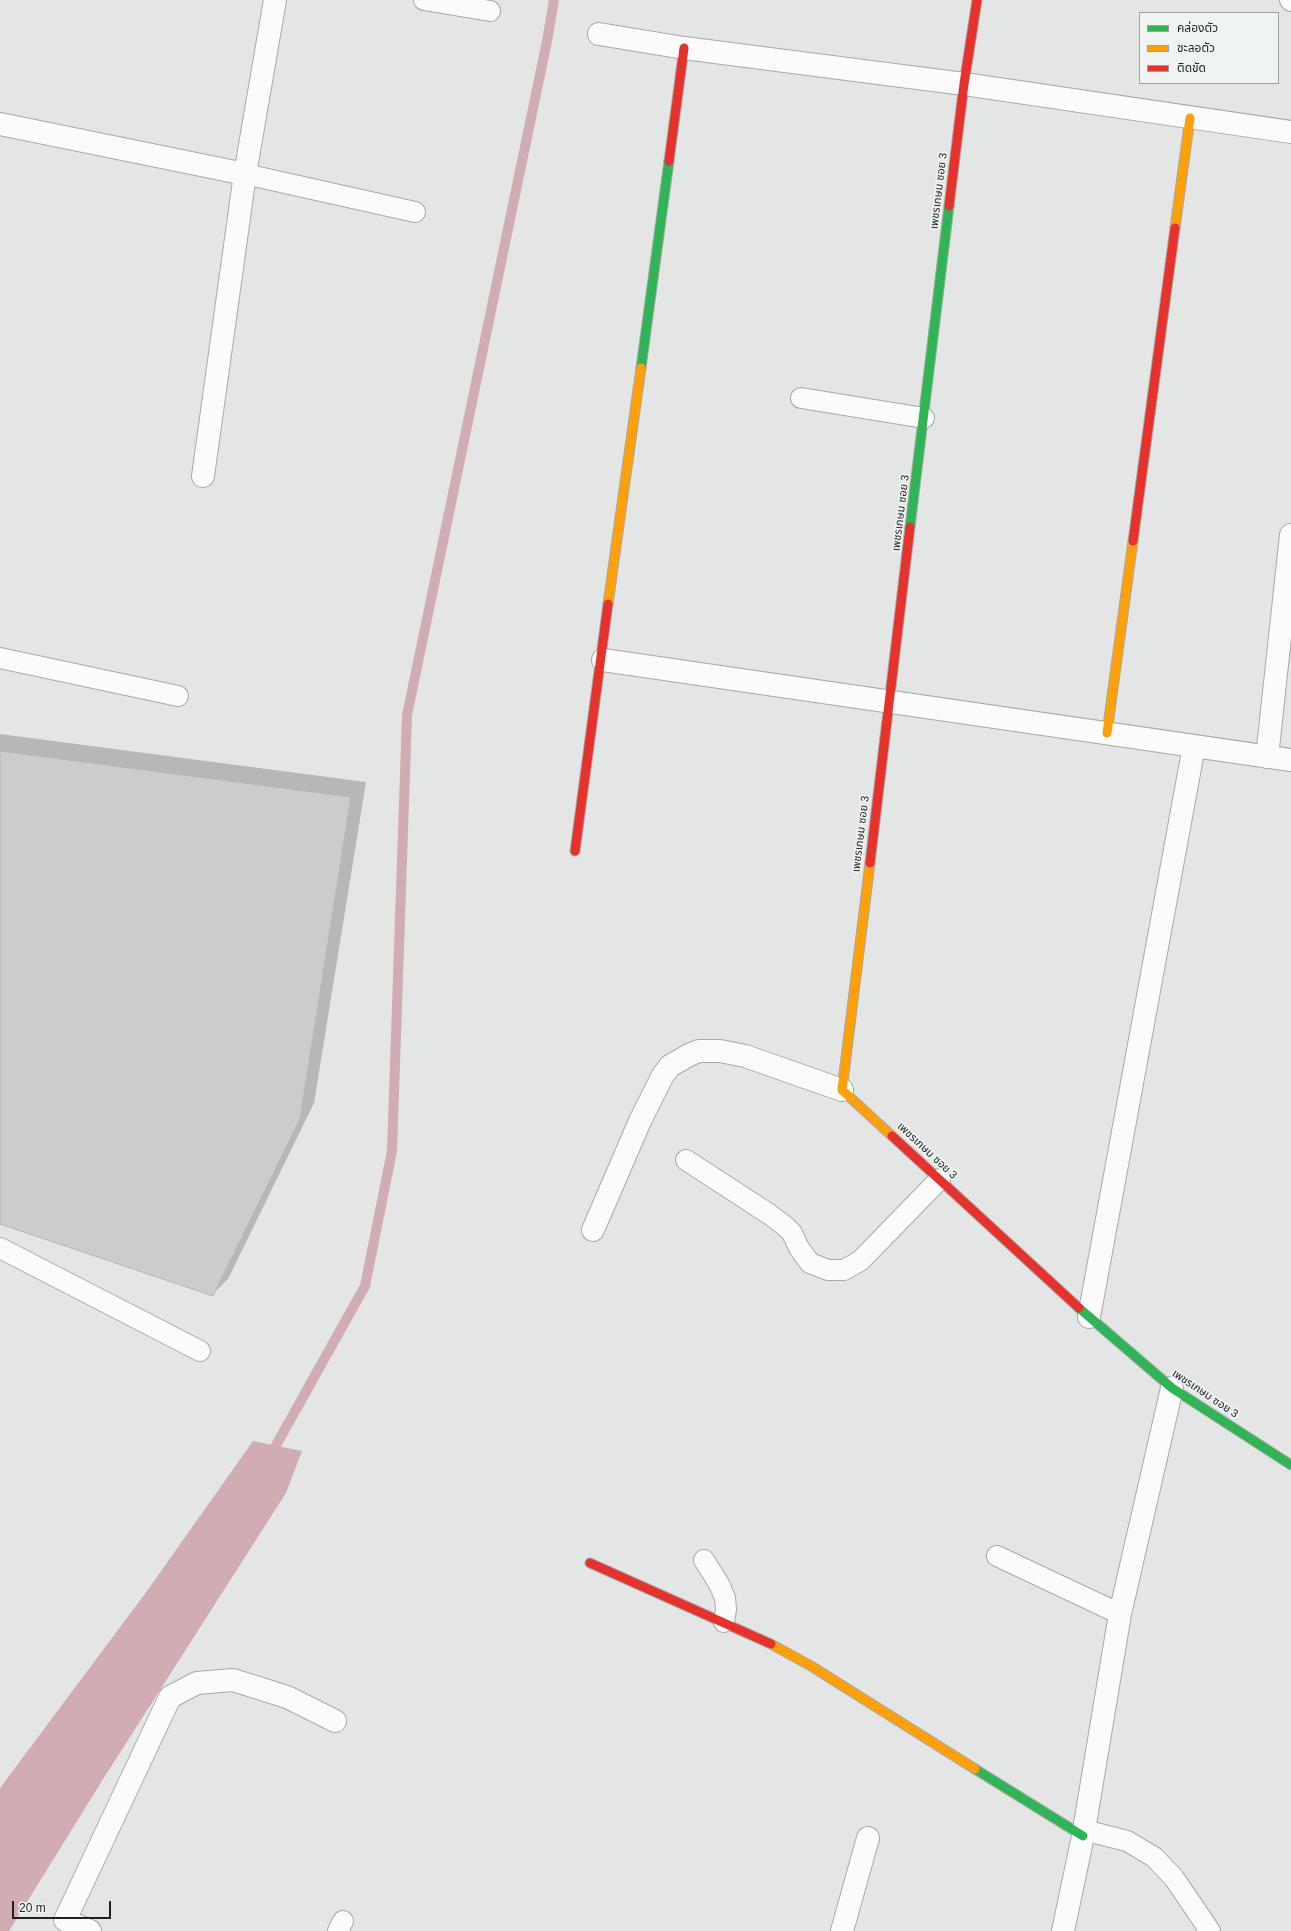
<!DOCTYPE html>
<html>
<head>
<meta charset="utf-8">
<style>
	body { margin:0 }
	#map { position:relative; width:1291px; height:1931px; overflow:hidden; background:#e3e6e5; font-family:Arial,"Noto Sans Thai",sans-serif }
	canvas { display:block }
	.legend { position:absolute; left:1139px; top:12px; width:140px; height:72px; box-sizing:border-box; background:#eff4f3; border:1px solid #9ca09f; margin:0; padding:5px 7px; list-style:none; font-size:12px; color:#1f2120 }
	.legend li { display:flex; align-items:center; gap:8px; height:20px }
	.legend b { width:20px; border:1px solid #9ca09f }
	.scale { position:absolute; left:12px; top:1901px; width:99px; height:18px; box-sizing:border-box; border:2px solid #1f2120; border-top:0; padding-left:5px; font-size:12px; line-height:14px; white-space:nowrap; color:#1f2120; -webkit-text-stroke:3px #eff4f3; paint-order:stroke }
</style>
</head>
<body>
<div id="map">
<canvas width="1291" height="1931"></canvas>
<ul class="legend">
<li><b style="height:5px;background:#30b455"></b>คล่องตัว</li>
<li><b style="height:5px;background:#ff9f0a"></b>ชะลอตัว</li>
<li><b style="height:5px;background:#e5322d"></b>ติดขัด</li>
</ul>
<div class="scale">20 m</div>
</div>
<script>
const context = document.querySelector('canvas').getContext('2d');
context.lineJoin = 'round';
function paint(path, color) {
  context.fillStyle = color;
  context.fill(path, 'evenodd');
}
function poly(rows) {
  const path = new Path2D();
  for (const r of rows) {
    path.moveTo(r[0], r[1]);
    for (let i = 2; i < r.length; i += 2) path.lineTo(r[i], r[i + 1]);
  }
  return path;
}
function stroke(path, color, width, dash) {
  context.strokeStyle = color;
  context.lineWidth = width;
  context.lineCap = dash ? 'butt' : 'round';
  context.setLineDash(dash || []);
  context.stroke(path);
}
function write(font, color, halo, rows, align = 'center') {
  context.font = font + ' Arial,"Noto Sans Thai",sans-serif';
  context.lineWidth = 3.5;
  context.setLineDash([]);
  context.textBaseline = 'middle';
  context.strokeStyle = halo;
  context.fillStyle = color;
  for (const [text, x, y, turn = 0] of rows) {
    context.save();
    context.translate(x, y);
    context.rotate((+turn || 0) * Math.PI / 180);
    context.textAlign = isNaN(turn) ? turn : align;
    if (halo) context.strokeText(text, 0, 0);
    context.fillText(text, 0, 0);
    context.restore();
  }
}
const water = poly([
	[253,1441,302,1451,286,1493,105,1776,9,1931,0,1931,0,1788,147,1591]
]);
const shadow = poly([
	[0,734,366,782,314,1103,228,1279,213,1294,0,1223]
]);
const stream = poly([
	[270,1456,365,1286,392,1151,407,715,547,41,554,0]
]);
const building = poly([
	[0,751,351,797,300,1119,213,1296,0,1224,0,751]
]);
const lane = poly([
	[424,0,490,11],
	[1290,0,1291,1],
	[245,174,415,212],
	[801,398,924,418],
	[0,658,178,696],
	[686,1160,769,1214,785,1226,792,1233,799,1248,810,1263,828,1270,844,1270,860,1261,940,1179],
	[0,1248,200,1351],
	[997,1556,1120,1614],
	[704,1560,719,1584,725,1598,726,1609,724,1622],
	[1084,1830,1127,1841,1154,1857,1174,1878,1210,1931],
	[338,1931,343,1921]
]);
const street = poly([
	[599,34,684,48,964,84,1291,132],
	[0,124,245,174],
	[203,476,245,174,275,0],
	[603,660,1291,760],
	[1267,757,1291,535],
	[593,1230,640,1121,663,1075,670,1066,689,1055,699,1051,720,1051,745,1056,842,1090],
	[1089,1317,1194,746],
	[90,1931,65,1920,170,1697,197,1683,233,1680,287,1697,335,1721],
	[842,1931,868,1838],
	[1063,1931,1083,1836,1120,1614,1172,1388]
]);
const fast = poly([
	[641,368,669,161],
	[910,527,949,206],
	[1079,1308,1172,1388,1291,1465],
	[975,1769,1083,1836]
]);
const slow = poly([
	[1175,228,1190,118],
	[608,604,641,368],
	[1107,733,1133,541],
	[870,863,842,1090,892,1136],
	[771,1644,811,1666,975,1769]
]);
const jam = poly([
	[669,161,684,48],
	[949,206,964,84,977,0],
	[1133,541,1175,228],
	[575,851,608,604],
	[870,863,910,527],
	[892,1136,1079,1308],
	[590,1563,771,1644]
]);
const streetNames = [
	["เพชรเกษม ซอย 3",939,191,-83],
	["เพชรเกษม ซอย 3",901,513,-83],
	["เพชรเกษม ซอย 3",861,834,-83],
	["เพชรเกษม ซอย 3",927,1151,43],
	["เพชรเกษม ซอย 3",1205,1394,34]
];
paint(water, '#d1acb3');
paint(shadow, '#0003');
stroke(stream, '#d1acb3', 10);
paint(building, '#cbcdcc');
stroke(building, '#b5b7b7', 1);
stroke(lane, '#a7aaa9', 22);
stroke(street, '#a7aaa9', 24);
stroke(fast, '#a7aaa9', 11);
stroke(slow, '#a7aaa9', 11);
stroke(jam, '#a7aaa9', 11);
stroke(lane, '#fbfbfb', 20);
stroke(street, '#fbfbfb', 22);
stroke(fast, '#30b455', 9);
stroke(slow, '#ff9f0a', 9);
stroke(jam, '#e5322d', 9);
write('11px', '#1f2120', '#eff4f3', streetNames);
</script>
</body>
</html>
